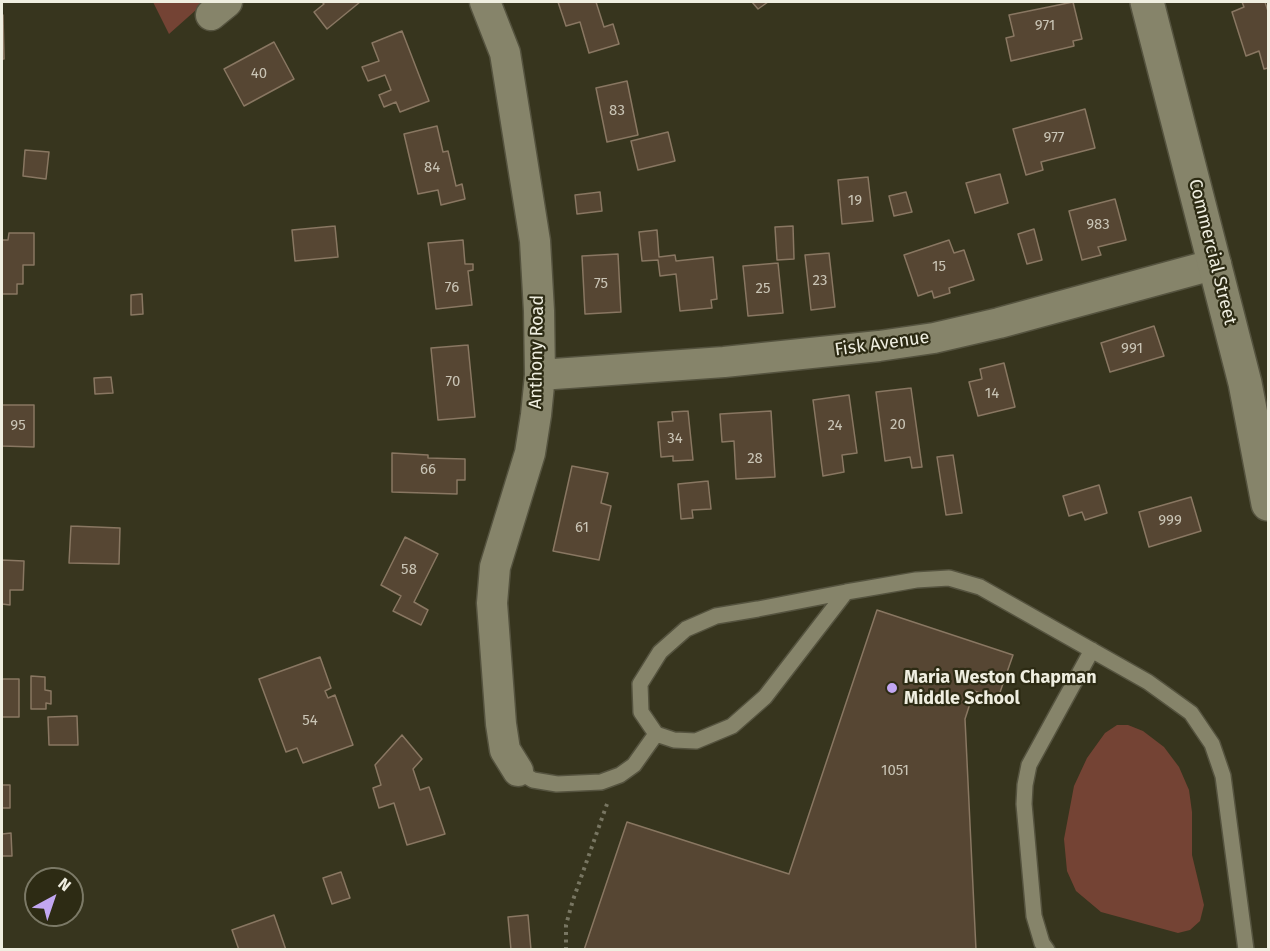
<!DOCTYPE html>
<html>
<head>
<meta charset="utf-8">
<style>
	body { margin:0 }
	#map { position:relative; width:1270px; height:951px; overflow:hidden; background:#37351e; font-family:"Fira Sans",sans-serif }
	canvas { display:block }
	.frame { position:absolute; inset:0; border:3px solid #efeee0; pointer-events:none }
	.north { position:absolute; left:24px; top:867px; width:60px; height:60px; box-sizing:border-box; background:#2d2b14; border:2px solid #7b7966; border-radius:50%; rotate:40deg; font-size:16px; font-weight:700; line-height:24px; text-align:center; color:#efeee0 }
	.north::after { content:''; display:block; margin:auto; width:21px; height:27px; background:#c2a7f2; clip-path:polygon(50% 0,100% 100%,50% 72%,0 100%) }
</style>
</head>
<body>
<div id="map">
<canvas width="1270" height="951"></canvas>
<div class="frame"></div>
<div class="north">N</div>
</div>
<script>
const context = document.querySelector('canvas').getContext('2d');
context.lineJoin = 'round';
function paint(path, color) {
  context.fillStyle = color;
  context.fill(path, 'evenodd');
}
function poly(rows) {
  const path = new Path2D();
  for (const r of rows) {
    path.moveTo(r[0], r[1]);
    for (let i = 2; i < r.length; i += 2) path.lineTo(r[i], r[i + 1]);
  }
  return path;
}
function stroke(path, color, width, dash) {
  context.strokeStyle = color;
  context.lineWidth = width;
  context.lineCap = dash ? 'butt' : 'round';
  context.setLineDash(dash || []);
  context.stroke(path);
}
function write(font, color, halo, rows, align = 'center') {
  context.font = font + ' "Fira Sans",sans-serif';
  context.lineWidth = 4.5;
  context.setLineDash([]);
  context.textBaseline = 'middle';
  context.strokeStyle = halo;
  context.fillStyle = color;
  for (const [text, x, y, turn = 0] of rows) {
    context.save();
    context.translate(x, y);
    context.rotate((+turn || 0) * Math.PI / 180);
    context.textAlign = isNaN(turn) ? turn : align;
    if (halo) context.strokeText(text, 0, 0);
    context.fillText(text, 0, 0);
    context.restore();
  }
}
const green = poly([
	[153,2,205,2,169,34],
	[1117,725,1128,725,1143,731,1164,747,1179,767,1189,790,1192,812,1192,855,1204,905,1200,921,1190,930,1178,933,1101,912,1076,891,1067,871,1064,839,1074,786,1087,758,1105,733]
]);
const building = poly([
	[322,2,360,2,327,29,314,12,324,4,322,2],
	[558,2,596,2,604,27,613,24,619,44,589,53,580,22,566,26,558,2],
	[752,2,768,2,758,9,752,2],
	[1073,2,1082,39,1073,41,1074,46,1011,61,1006,38,1014,36,1009,15,1073,2],
	[1242,2,1265,2,1268,11,1268,68,1264,69,1259,51,1246,56,1232,12,1244,7,1242,2],
	[2,15,3,15,4,59,2,59,2,15],
	[402,31,429,101,400,112,396,102,384,107,379,95,391,90,385,75,368,81,362,67,379,61,372,43,402,31],
	[274,42,294,79,244,106,224,69,274,42],
	[627,81,638,135,607,142,596,88,627,81],
	[1085,109,1095,148,1041,162,1043,170,1026,175,1013,129,1085,109],
	[437,126,443,152,448,151,456,186,462,184,465,199,441,205,438,190,418,194,404,134,437,126],
	[668,132,675,161,638,170,631,141,668,132],
	[25,150,49,152,46,179,23,176,25,150],
	[1000,174,1008,203,975,213,966,183,1000,174],
	[868,177,873,221,842,224,838,180,868,177],
	[600,192,602,211,577,214,575,195,600,192],
	[906,192,912,212,894,216,889,196,906,192],
	[1115,199,1126,240,1098,247,1101,255,1082,260,1069,211,1115,199],
	[335,226,338,257,295,261,292,230,335,226],
	[793,226,794,259,777,260,775,227,793,226],
	[1034,229,1042,260,1027,264,1018,234,1034,229],
	[657,230,659,257,675,255,676,261,713,257,717,299,711,300,712,308,680,311,676,274,660,276,658,260,642,261,639,232,657,230],
	[9,233,34,233,34,265,23,265,23,284,17,284,17,294,2,294,2,309,2,240,8,240,9,233],
	[463,240,465,264,473,264,473,270,468,271,472,305,436,309,428,243,463,240],
	[949,240,954,253,964,250,974,280,949,288,950,293,934,298,932,291,918,296,904,255,949,240],
	[829,253,835,307,811,310,805,255,829,253],
	[618,254,621,312,585,314,582,256,618,254],
	[778,263,783,313,748,316,743,266,778,263],
	[142,294,143,314,131,315,131,295,142,294],
	[1154,326,1164,356,1110,372,1101,343,1154,326],
	[468,345,475,417,438,420,431,348,468,345],
	[1004,363,1015,407,978,416,969,382,982,379,980,369,1004,363],
	[111,377,113,393,95,394,94,378,111,377],
	[911,388,922,467,912,468,910,457,885,461,876,392,911,388],
	[849,395,857,453,842,455,844,472,823,476,813,400,849,395],
	[2,405,34,405,34,447,2,446,2,405],
	[688,411,693,460,673,461,673,456,661,457,658,422,673,421,672,412,688,411],
	[771,411,775,477,736,479,734,441,722,442,720,414,771,411],
	[392,453,428,455,428,458,465,459,465,480,457,480,457,494,392,492,392,453],
	[953,455,962,513,946,515,937,457,953,455],
	[572,466,608,473,601,503,611,506,599,560,553,551,572,466],
	[708,481,711,509,692,510,693,518,681,519,678,484,708,481],
	[1099,485,1107,513,1085,520,1082,512,1069,516,1063,496,1099,485],
	[1191,497,1201,531,1149,547,1139,512,1191,497],
	[71,526,120,528,119,564,69,563,71,526],
	[405,537,438,554,414,602,428,610,421,625,393,611,401,596,381,585,405,537],
	[2,560,24,561,23,590,10,590,10,605,2,604,2,560],
	[877,610,1013,655,998,698,974,691,965,719,976,950,584,950,627,822,789,874,877,610],
	[320,657,331,688,325,691,328,698,335,695,353,745,303,763,297,748,286,752,259,679,320,657],
	[31,676,45,677,45,690,51,691,51,704,46,703,46,709,31,709,31,676],
	[2,679,19,679,19,717,2,717,2,679],
	[77,716,78,745,49,745,48,717,77,716],
	[402,735,422,759,413,769,420,790,429,787,445,834,407,845,394,803,379,808,373,788,381,785,375,765,402,735],
	[2,785,10,785,10,808,2,808,2,785],
	[11,833,12,856,2,856,2,834,11,833],
	[341,872,350,898,332,904,323,878,341,872],
	[274,915,286,950,239,950,232,930,274,915],
	[528,915,531,950,511,950,508,917,528,915]
]);
const path = poly([
	[566,950,566,925,573,900,607,804]
]);
const service = poly([
	[846,592,765,697,732,726,696,741,674,740,656,734,641,712,640,684,660,652,686,629,716,616,758,609,846,592,864,589,916,580,949,578,980,587,1148,682,1191,713,1212,744,1223,776,1246,950],
	[518,771,533,780,557,784,601,782,620,775,634,765,656,734],
	[1047,950,1042,943,1034,916,1024,804,1025,785,1029,765,1092,650]
]);
const minor = poly([
	[485,2,505,53,535,241,539,311,540,375,536,415,530,453,495,567,492,603,501,724,505,750,518,771],
	[211,15,227,2],
	[540,375,724,362,879,346,934,338,999,323,1216,264]
]);
const secondary = poly([
	[1147,2,1245,383,1268,504]
]);
const markers = [
	[892,688,6,"#c2a7f2"]
];
const numberNames = [
	["971",1045,26],
	["40",259,74],
	["83",617,111],
	["977",1054,138],
	["84",432,168],
	["19",855,201],
	["983",1098,225],
	["15",939,267],
	["23",820,281],
	["75",601,284],
	["76",452,288],
	["25",763,289],
	["991",1132,349],
	["70",453,382],
	["14",992,394],
	["20",898,425],
	["95",18,426],
	["24",835,426],
	["34",675,439],
	["28",755,459],
	["66",428,470],
	["999",1170,521],
	["61",582,528],
	["58",409,570],
	["54",310,721],
	["1051",895,771]
];
const streetNames = [
	["Commercial Street",1212,252,76],
	["Fisk Avenue",882,344,-8],
	["Anthony Road",537,352,-89]
];
const poiNames = [
	["Maria Weston Chapman",904,678],
	["Middle School",904,699]
];
paint(green, '#744334');
paint(building, '#564633');
stroke(building, '#897762', 1.5);
stroke(service, '#55533f', 18);
stroke(minor, '#55533f', 33);
stroke(secondary, '#55533f', 36);
stroke(path, '#787662', 4, [3, 4.5]);
stroke(service, '#86846a', 15);
stroke(minor, '#86846a', 30);
stroke(secondary, '#86846a', 33);
for (const [x, y, r, color] of markers) {
  const dot = new Path2D();
  dot.arc(x, y, r, 0, 2 * Math.PI);
  context.fillStyle = color;
  context.fill(dot);
  stroke(dot, '#2d2b14', 2);
}
write('15px', '#c9c4b5', null, numberNames);
write('18px', '#efeee0', '#2d2b14', streetNames);
write('bold 18px', '#efeee0', '#2d2b14', poiNames, 'left');
</script>
</body>
</html>
